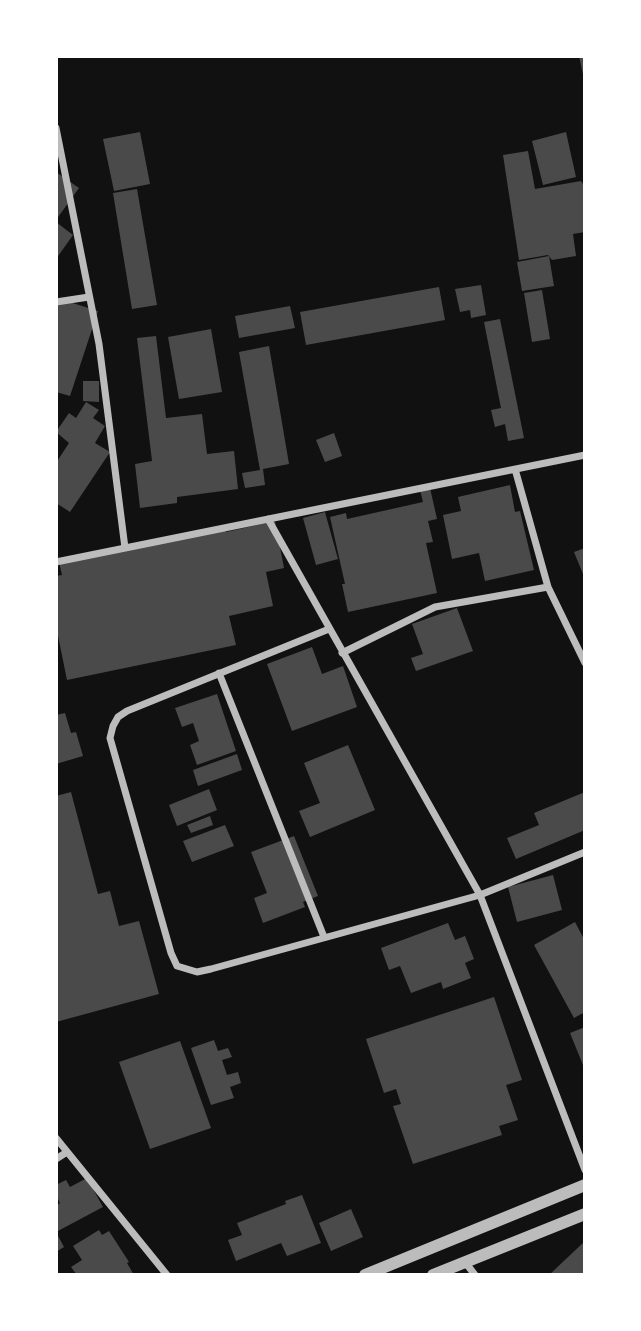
<!DOCTYPE html>
<html>
<head>
<meta charset="utf-8">
<style>
	body { margin:0 }
	#map { position:relative; width:641px; height:1331px; overflow:hidden; background:#111; font-family:"Fira Sans",sans-serif }
	canvas { display:block }
	.frame { position:absolute; inset:0; border:58px solid #fff; pointer-events:none }
</style>
</head>
<body>
<div id="map">
<canvas width="641" height="1331"></canvas>
<div class="frame"></div>
</div>
<script>
const context = document.querySelector('canvas').getContext('2d');
context.lineJoin = 'round';
function paint(path, color) {
  context.fillStyle = color;
  context.fill(path, 'evenodd');
}
function poly(rows) {
  const path = new Path2D();
  for (const r of rows) {
    path.moveTo(r[0], r[1]);
    for (let i = 2; i < r.length; i += 2) path.lineTo(r[i], r[i + 1]);
  }
  return path;
}
function stroke(path, color, width, dash) {
  context.strokeStyle = color;
  context.lineWidth = width;
  context.lineCap = dash ? 'butt' : 'round';
  context.setLineDash(dash || []);
  context.stroke(path);
}
const building = poly([
	[579,56,585,56,585,79,584,79],
	[140,132,150,184,114,191,103,139],
	[566,132,576,177,543,185,532,141],
	[528,151,535,189,581,181,585,187,585,232,573,234,576,256,552,260,548,255,519,260,503,155],
	[56,172,79,188,56,220],
	[137,189,157,305,132,309,113,193],
	[56,222,73,235,56,259],
	[549,256,554,286,522,291,517,262],
	[481,285,486,315,471,318,470,310,460,312,455,289],
	[439,287,445,320,306,345,300,312],
	[542,290,550,339,532,342,524,293],
	[60,299,98,311,70,396,56,392,56,312],
	[290,306,295,328,239,338,235,316],
	[500,319,524,438,508,441,505,424,495,427,491,410,501,408,484,322],
	[211,329,222,392,179,399,168,337],
	[156,336,166,418,202,414,207,454,234,451,238,489,177,497,177,503,140,508,135,464,152,461,137,338],
	[269,346,289,464,263,469,265,485,245,488,242,473,260,470,239,352],
	[83,381,99,381,99,402,83,401],
	[86,402,99,410,93,418,105,426,95,443,110,452,70,512,56,503,56,463,69,443,56,432,69,413,76,418],
	[334,433,342,456,325,462,316,440],
	[510,485,515,512,520,511,534,570,485,581,479,553,452,559,443,515,461,511,458,497],
	[430,488,437,519,428,521,433,542,426,543,437,593,348,612,342,584,345,584,330,517,346,513,347,519,423,502,420,490],
	[325,512,338,559,316,565,303,518],
	[275,521,284,568,266,572,273,606,229,616,236,645,67,680,56,626,56,576,62,575,59,562,225,527,226,532],
	[585,548,585,579,574,552],
	[457,608,473,651,416,671,411,658,423,654,412,624],
	[312,647,322,674,343,666,357,707,292,731,267,664],
	[217,694,236,751,197,765,190,745,199,741,193,723,182,727,175,708],
	[65,713,71,733,76,732,83,756,56,764,56,715],
	[348,745,375,810,310,837,299,811,320,803,304,763],
	[237,754,242,770,198,786,193,770],
	[209,789,217,810,177,826,169,805],
	[71,792,98,894,110,891,119,926,139,921,159,994,56,1022,56,796],
	[585,792,585,830,516,859,507,838,539,825,534,813],
	[210,816,213,825,191,833,187,825],
	[225,825,234,846,192,862,183,841],
	[294,836,318,896,303,902,305,907,263,923,254,898,267,893,251,852],
	[553,875,562,910,517,922,508,887],
	[575,922,585,941,585,1012,574,1018,534,945],
	[448,923,455,940,465,936,474,959,465,963,471,978,443,989,441,982,411,993,400,966,389,970,381,948],
	[494,997,522,1080,506,1085,518,1120,499,1126,502,1135,413,1164,393,1106,401,1104,396,1089,384,1093,366,1039],
	[585,1027,585,1070,570,1033],
	[214,1040,218,1051,228,1048,232,1057,222,1060,227,1075,238,1072,241,1083,230,1087,234,1098,211,1105,191,1048],
	[180,1041,211,1128,150,1149,119,1062],
	[87,1178,103,1207,56,1232,64,1247,56,1252,56,1206,60,1203,56,1195,56,1185,66,1180,70,1187],
	[302,1195,321,1243,287,1256,281,1243,236,1261,228,1240,242,1235,237,1223,286,1204,285,1201],
	[351,1209,363,1237,331,1251,319,1223],
	[99,1230,102,1235,109,1231,129,1262,127,1263,134,1275,77,1275,71,1267,82,1260,73,1246],
	[585,1241,585,1275,549,1275]
]);
const minor = poly([
	[56,128,99,344,125,548],
	[56,302,89,297],
	[515,469,548,587,585,663],
	[268,519,480,895,585,1170],
	[56,562,585,455],
	[329,629,127,711,118,717,113,726,110,738,171,953,177,966,197,972,211,969,480,895,585,852],
	[342,653,435,607,548,587],
	[219,673,324,937],
	[56,1138,167,1275],
	[56,1159,67,1152],
	[465,1262,475,1275]
]);
const tertiary = poly([
	[365,1275,585,1185],
	[433,1275,585,1214]
]);
paint(building, '#4a4a4a');
stroke(minor, '#bcbcbc', 7);
stroke(tertiary, '#bcbcbc', 12);
</script>
</body>
</html>
